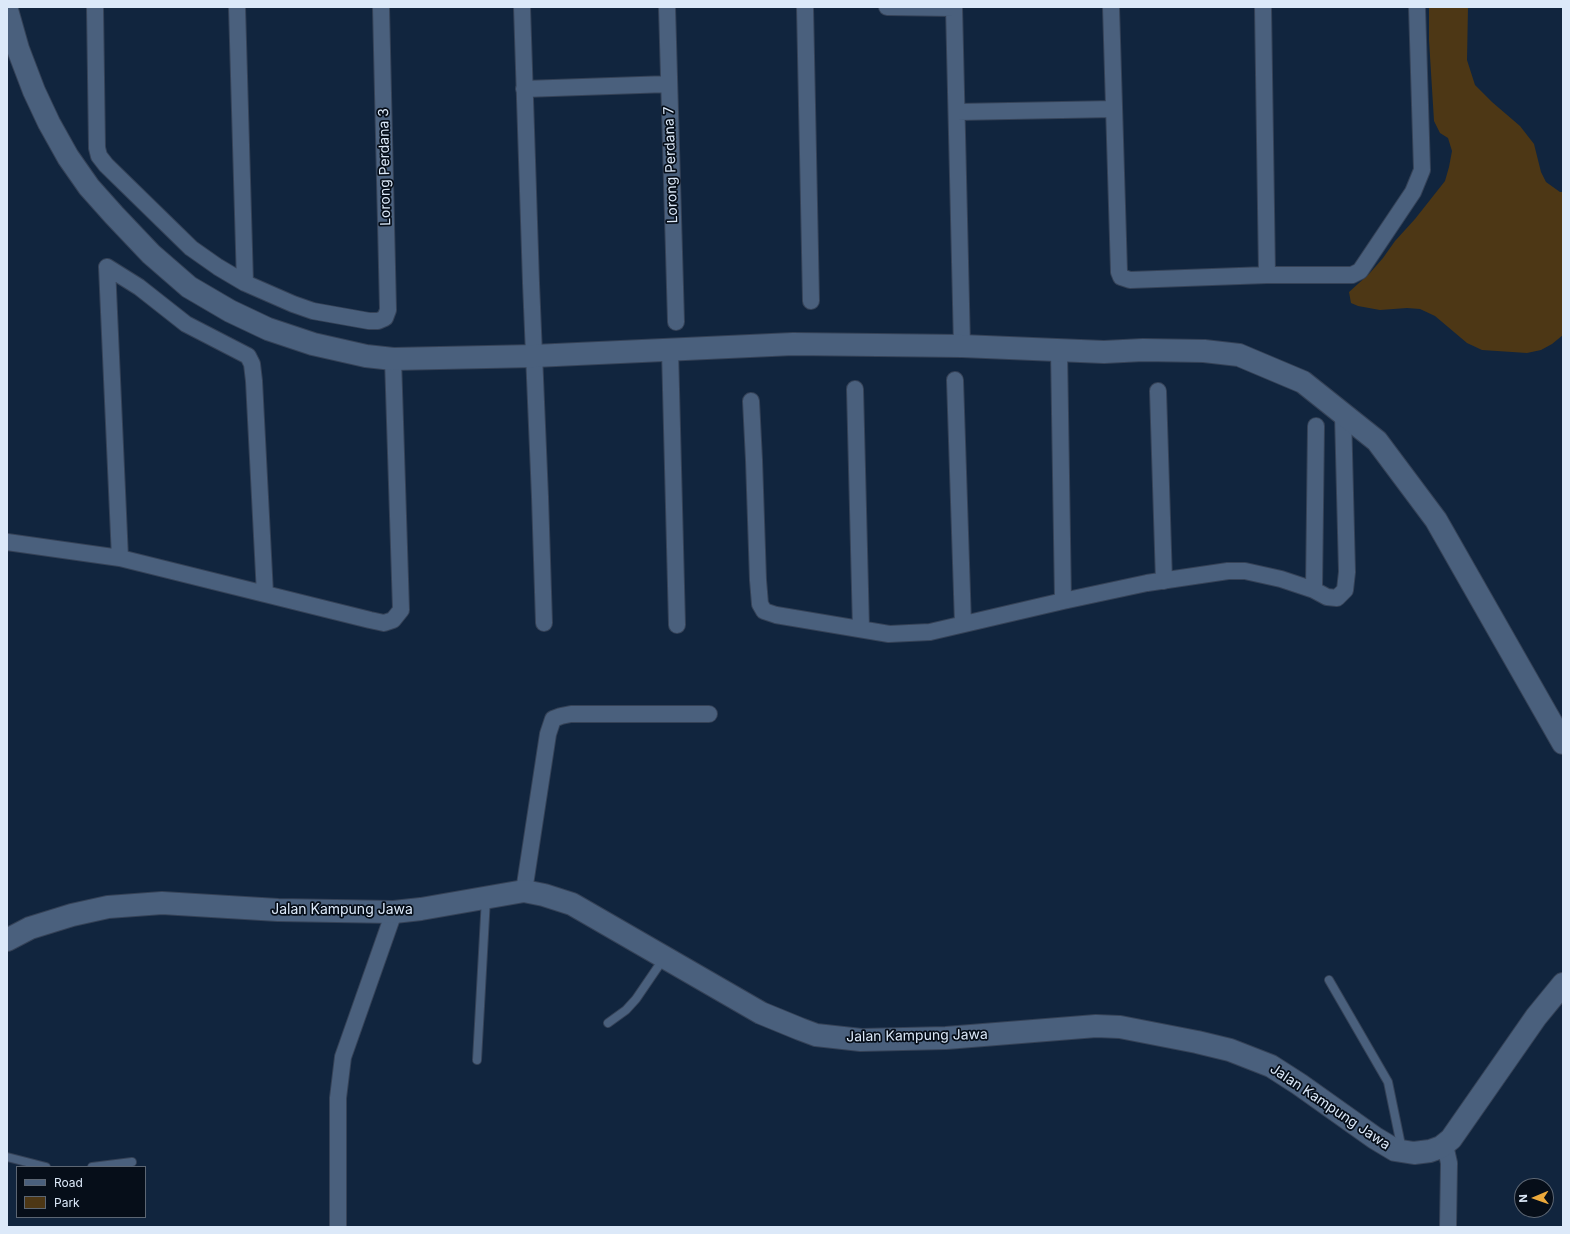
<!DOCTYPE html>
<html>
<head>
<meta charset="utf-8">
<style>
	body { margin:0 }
	#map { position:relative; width:1570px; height:1234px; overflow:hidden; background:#11253e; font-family:Inter,sans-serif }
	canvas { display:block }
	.frame { position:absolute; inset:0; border:8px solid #dce9f9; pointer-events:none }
	.legend { position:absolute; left:16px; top:1166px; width:130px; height:52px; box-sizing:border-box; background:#060e19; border:1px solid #5c6673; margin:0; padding:5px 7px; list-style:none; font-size:12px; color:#dce9f9 }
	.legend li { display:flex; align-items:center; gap:8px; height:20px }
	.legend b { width:20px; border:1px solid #5c6673 }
	.north { position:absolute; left:1514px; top:1178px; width:40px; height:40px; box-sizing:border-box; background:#060e19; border:1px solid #5c6673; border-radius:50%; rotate:268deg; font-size:11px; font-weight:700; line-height:16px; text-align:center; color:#dce9f9 }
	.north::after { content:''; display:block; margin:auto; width:14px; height:18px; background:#eca93b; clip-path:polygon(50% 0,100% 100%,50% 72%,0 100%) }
</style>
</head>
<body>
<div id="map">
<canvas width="1570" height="1234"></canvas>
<div class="frame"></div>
<ul class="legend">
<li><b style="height:5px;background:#4a607d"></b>Road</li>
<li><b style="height:11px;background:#4d3715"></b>Park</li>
</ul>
<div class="north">N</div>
</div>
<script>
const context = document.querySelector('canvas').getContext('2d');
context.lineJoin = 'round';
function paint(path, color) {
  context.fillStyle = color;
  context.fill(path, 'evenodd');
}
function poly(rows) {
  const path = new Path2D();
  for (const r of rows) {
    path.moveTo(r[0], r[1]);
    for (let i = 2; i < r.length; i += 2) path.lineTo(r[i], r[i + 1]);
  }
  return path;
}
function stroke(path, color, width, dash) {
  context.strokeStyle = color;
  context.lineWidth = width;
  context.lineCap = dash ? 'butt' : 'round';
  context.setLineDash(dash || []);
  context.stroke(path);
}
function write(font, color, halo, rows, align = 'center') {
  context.font = font + ' Inter,sans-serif';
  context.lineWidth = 3.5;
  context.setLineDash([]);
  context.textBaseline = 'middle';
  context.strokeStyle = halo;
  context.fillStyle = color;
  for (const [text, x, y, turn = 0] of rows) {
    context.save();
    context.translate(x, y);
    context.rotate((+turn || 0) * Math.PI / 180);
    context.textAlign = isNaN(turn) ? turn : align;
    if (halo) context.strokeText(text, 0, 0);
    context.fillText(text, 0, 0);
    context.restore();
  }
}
const green = poly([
	[1429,7,1468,7,1467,60,1475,85,1492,102,1520,126,1534,144,1541,172,1546,182,1560,192,1563,192,1563,335,1552,344,1541,350,1527,353,1482,350,1467,343,1435,316,1420,309,1407,308,1380,310,1358,306,1351,303,1349,292,1369,274,1383,258,1395,241,1415,219,1445,181,1449,167,1452,151,1448,138,1440,133,1434,121,1429,40]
]);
const lane = poly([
	[1329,980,1388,1082,1402,1150],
	[608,1023,626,1010,636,999,664,958],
	[477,1060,486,898],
	[7,1157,46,1167],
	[92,1167,132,1162]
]);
const street = poly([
	[95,7,97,148,99,156,106,165,191,248,218,267,245,283,293,304,313,311,369,321,378,321,385,318,388,310,381,7],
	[237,7,245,283],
	[522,7,531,283,540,497,544,623],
	[667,7,676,322],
	[805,7,811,301],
	[887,7,954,8],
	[954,7,962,346],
	[1111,7,1119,272,1121,277,1130,280,1267,275,1263,7],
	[524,89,669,84],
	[957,112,1114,109],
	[107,267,139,287,186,324,248,356,252,364,254,381,265,594],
	[107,267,120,558],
	[1267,275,1352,275,1360,271,1413,192,1422,170,1417,7],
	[670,350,677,625],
	[955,380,963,624],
	[855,389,861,629],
	[1158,391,1164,581],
	[751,401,754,460,758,580,760,604,764,611,776,615,889,634,930,632,1063,601,1059,350],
	[7,542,120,558,370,620,384,623,393,620,401,610,393,359],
	[1314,590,1327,597,1337,598,1345,590,1347,572,1343,414],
	[1063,601,1147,583,1228,571,1245,571,1281,579,1314,590,1316,426],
	[524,891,548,734,553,719,561,716,571,714,709,714],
	[1445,1145,1449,1163,1448,1227],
	[338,1227,338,1098,343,1057,394,912]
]);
const secondary = poly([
	[7,10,18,49,34,91,49,123,68,157,89,187,114,215,151,254,189,287,230,311,268,329,313,344,366,356,393,359,534,356,793,344,962,346,1104,352,1143,350,1204,351,1239,355,1303,382,1377,441,1436,520,1563,743],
	[7,940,30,928,72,915,108,907,162,903,278,910,394,912,421,909,524,891,544,895,572,904,761,1013,800,1029,816,1035,861,1040,946,1038,1096,1026,1120,1027,1197,1042,1230,1050,1271,1066,1299,1084,1375,1138,1395,1150,1414,1153,1430,1151,1441,1147,1451,1139,1536,1017,1563,984]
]);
const streetNames = [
	["Lorong Perdana 7",671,165,-92],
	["Lorong Perdana 3",385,167,-91],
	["Jalan Kampung Jawa",342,910],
	["Jalan Kampung Jawa",917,1036,-1],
	["Jalan Kampung Jawa",1330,1107,34]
];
paint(green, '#4d3715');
stroke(lane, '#354257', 10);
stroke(street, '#354257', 18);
stroke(secondary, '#354257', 24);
stroke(lane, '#4a607d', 8);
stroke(street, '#4a607d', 16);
stroke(secondary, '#4a607d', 22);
write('14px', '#dce9f9', '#060e19', streetNames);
</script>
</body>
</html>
